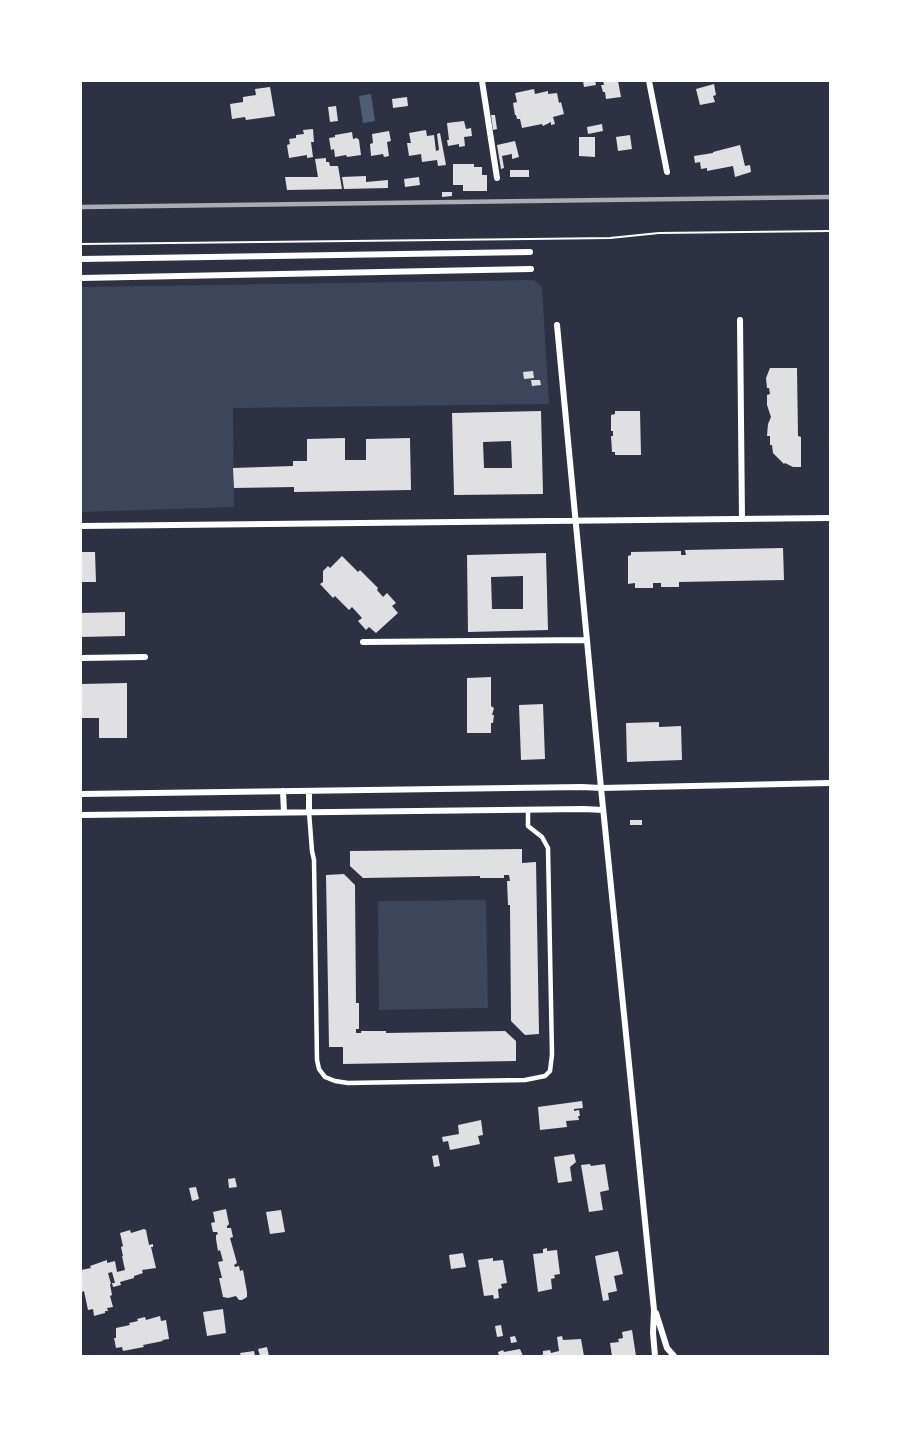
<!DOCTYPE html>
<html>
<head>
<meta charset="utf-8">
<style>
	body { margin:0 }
	#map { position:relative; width:911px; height:1437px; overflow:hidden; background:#2d3142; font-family:Lato,sans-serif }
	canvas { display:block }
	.frame { position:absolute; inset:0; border:82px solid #fff; pointer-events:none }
</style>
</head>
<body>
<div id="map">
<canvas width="911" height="1437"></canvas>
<div class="frame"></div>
</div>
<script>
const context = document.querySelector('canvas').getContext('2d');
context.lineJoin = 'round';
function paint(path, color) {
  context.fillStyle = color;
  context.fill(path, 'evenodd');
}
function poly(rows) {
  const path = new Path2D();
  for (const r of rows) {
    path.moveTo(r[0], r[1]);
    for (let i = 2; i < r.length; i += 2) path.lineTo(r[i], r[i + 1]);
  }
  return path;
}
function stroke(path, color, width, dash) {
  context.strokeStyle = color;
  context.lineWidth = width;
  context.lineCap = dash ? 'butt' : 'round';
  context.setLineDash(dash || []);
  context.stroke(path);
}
const green = poly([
	[534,280,542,287,549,404,233,408,234,507,81,512,81,287],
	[486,900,488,1008,379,1010,378,901]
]);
const water = poly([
	[371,94,375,121,363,123,359,96]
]);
const building = poly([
	[583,81,595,81,596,85,584,87],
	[603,81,618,81,621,97,606,99,605,92,603,92,601,85,604,85],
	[714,84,716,95,713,96,715,102,700,105,696,89],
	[270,87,275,116,246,120,245,117,232,119,230,104,243,102,243,97,256,95,255,89],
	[534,89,535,94,548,91,548,94,557,93,559,103,561,102,564,114,553,117,555,124,551,125,551,122,543,126,542,124,522,128,520,119,517,119,516,115,515,115,513,103,517,102,515,93],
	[407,97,408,106,393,108,392,99],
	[336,106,338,121,330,122,328,107],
	[491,115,495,115,497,129,493,130],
	[464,121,466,129,471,128,472,136,464,137,465,146,459,147,459,144,448,146,447,140,449,140,447,123],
	[602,124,603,131,588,134,587,127],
	[313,129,314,142,311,142,313,157,307,158,307,155,289,158,287,145,290,144,289,139,296,138,296,135,304,134,303,130],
	[426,130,427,136,434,135,436,151,439,150,437,134,440,133,446,165,438,166,437,160,422,162,421,154,409,156,407,143,411,143,409,133],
	[389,131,391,141,387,142,389,156,384,157,383,154,371,156,370,144,373,143,372,134],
	[352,132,353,139,357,138,359,140,361,155,347,157,346,155,335,157,334,149,331,150,329,138,335,137,335,135],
	[630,135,632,149,618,151,616,137],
	[579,137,595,137,595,157,579,156],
	[515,141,519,157,512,159,512,154,502,156,504,168,501,169,497,145],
	[740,145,745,166,750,165,751,172,735,177,733,166,707,171,707,168,701,169,700,162,695,163,694,156,713,153,713,152],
	[326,158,326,162,329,162,330,166,338,166,342,189,287,190,285,177,318,177,315,159],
	[453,164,474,164,474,167,482,167,482,175,487,175,487,191,463,191,463,185,453,185],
	[510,170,529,170,529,177,510,177],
	[366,176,366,182,388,180,388,188,344,189,342,177],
	[419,177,420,185,405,187,404,179],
	[442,192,452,192,452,196,442,197],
	[770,368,797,368,798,436,801,437,801,467,793,467,785,463,784,464,773,453,772,445,770,445,770,436,767,436,768,424,771,417,767,405,767,395,770,394,769,388,767,388,766,378],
	[533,371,534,378,524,379,523,372],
	[531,380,540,380,541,385,532,386],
	[541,411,543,494,454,495,452,413],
	[511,441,512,468,484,468,483,442],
	[615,411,640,411,641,455,615,455,615,452,612,452,611,436,613,436,613,431,611,431,611,415,615,414],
	[345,438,345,460,366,460,366,439,410,438,411,490,294,492,294,487,234,488,233,468,293,466,293,461,307,461,307,439],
	[783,548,784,580,679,582,679,587,661,587,661,583,653,583,653,588,635,588,635,583,628,584,628,556,631,555,631,552,681,551,681,555,686,555,685,550],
	[81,552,95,552,96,582,81,582],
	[546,553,548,630,468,632,467,555],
	[523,576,523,609,492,609,491,577],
	[342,556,358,572,360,570,378,588,377,590,383,597,387,593,396,603,392,606,398,613,376,633,369,627,366,630,358,621,362,618,352,607,349,610,335,596,333,598,320,584,323,582,323,571,328,566,330,568],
	[125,612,125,636,81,637,81,613],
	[491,677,491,706,494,708,492,715,494,715,493,723,491,723,491,733,467,733,467,678],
	[127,683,127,738,99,738,99,718,81,718,81,684],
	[543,704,545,759,521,760,519,705],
	[659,722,659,727,681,726,682,760,627,762,626,723],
	[630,820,642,820,642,825,630,825],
	[522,849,522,863,536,862,539,1034,525,1035,511,1021,510,905,508,905,507,881,510,881,509,875,504,875,504,878,480,878,480,876,363,878,350,866,350,851],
	[344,874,355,885,356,1003,359,1003,359,1029,356,1029,356,1033,361,1033,361,1031,386,1031,386,1033,505,1031,516,1041,516,1061,343,1064,343,1047,329,1047,326,875],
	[582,1101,583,1108,574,1109,574,1111,579,1110,580,1116,578,1116,579,1120,566,1121,567,1127,540,1130,538,1107],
	[481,1120,483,1135,478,1136,480,1144,450,1150,448,1141,443,1142,442,1137,459,1134,458,1125],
	[574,1154,576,1162,570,1167,572,1181,558,1183,554,1157],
	[438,1155,440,1166,434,1167,432,1156],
	[590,1164,591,1166,605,1164,609,1190,600,1192,603,1210,589,1212,581,1165],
	[235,1178,237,1187,229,1188,228,1179],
	[196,1187,199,1199,192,1201,189,1188],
	[226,1209,229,1224,227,1226,227,1228,231,1228,233,1237,230,1238,237,1263,234,1265,235,1267,239,1266,240,1271,243,1270,247,1292,247,1297,242,1300,239,1300,236,1296,228,1298,223,1297,219,1278,222,1278,218,1262,223,1261,220,1250,218,1251,216,1239,216,1235,218,1234,217,1232,213,1232,211,1223,215,1222,213,1212],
	[281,1210,285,1232,270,1234,266,1212],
	[144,1229,146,1230,149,1245,153,1244,153,1247,151,1247,156,1268,142,1270,143,1273,134,1276,134,1278,120,1282,121,1285,113,1287,112,1283,115,1283,112,1272,108,1273,111,1284,110,1284,112,1295,110,1296,113,1307,107,1308,108,1311,105,1311,105,1313,94,1316,93,1309,88,1310,84,1291,82,1292,81,1270,91,1268,90,1266,107,1260,107,1263,115,1261,117,1272,125,1270,122,1256,123,1256,121,1247,123,1246,120,1233,130,1230,131,1233],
	[547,1248,547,1251,557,1250,560,1274,554,1275,555,1278,551,1279,552,1289,538,1292,533,1254,543,1253,543,1249],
	[618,1251,623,1274,614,1276,617,1291,608,1293,609,1300,603,1301,595,1256],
	[463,1253,466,1267,451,1269,449,1255],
	[493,1258,493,1261,503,1260,507,1283,501,1284,502,1288,498,1289,499,1298,494,1299,493,1295,484,1296,478,1260],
	[223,1309,226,1333,207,1336,203,1312],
	[160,1316,161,1321,166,1320,169,1339,162,1340,163,1341,143,1345,144,1347,123,1351,122,1347,116,1348,114,1338,116,1338,116,1328,130,1325,129,1323,138,1321,137,1319,145,1317,146,1320],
	[501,1325,503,1336,497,1337,495,1326],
	[632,1330,636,1356,612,1356,610,1343,619,1342,618,1339,623,1338,622,1332],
	[515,1336,517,1342,511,1343,510,1337],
	[562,1336,563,1340,581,1339,584,1356,541,1356,543,1354,543,1351,550,1350,551,1353,559,1351,557,1337],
	[267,1347,269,1356,260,1356,258,1349],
	[520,1349,523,1356,499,1356,498,1352,503,1350,504,1352],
	[254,1351,255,1356,241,1356,240,1353]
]);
const path = poly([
	[81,244,530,239,610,238,659,233,830,231]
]);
const service = poly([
	[309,812,312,851,314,860,317,1060,319,1069,325,1077,335,1081,348,1083,525,1080,545,1076,550,1071,552,1055,548,848,542,837,528,826,528,810]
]);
const minor = poly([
	[482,81,497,178],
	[649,81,667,172],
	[81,259,530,252],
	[81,278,531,269],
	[740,320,742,519],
	[557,325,601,788,654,1310,653,1333,655,1356],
	[81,526,830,518],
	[363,642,587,640],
	[81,658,145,657],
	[283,791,284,812],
	[81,794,582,787,601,788,830,783],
	[309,812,309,791],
	[81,815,584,809,603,810],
	[656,1313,667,1348,674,1356]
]);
const rail = poly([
	[81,207,830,197]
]);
paint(green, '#3c4559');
paint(water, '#4f5d75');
paint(building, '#e0e0e3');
stroke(path, '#fff', 2);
stroke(service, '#fff', 4.5);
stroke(minor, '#fff', 6);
stroke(rail, '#abadb3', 4.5);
</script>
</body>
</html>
